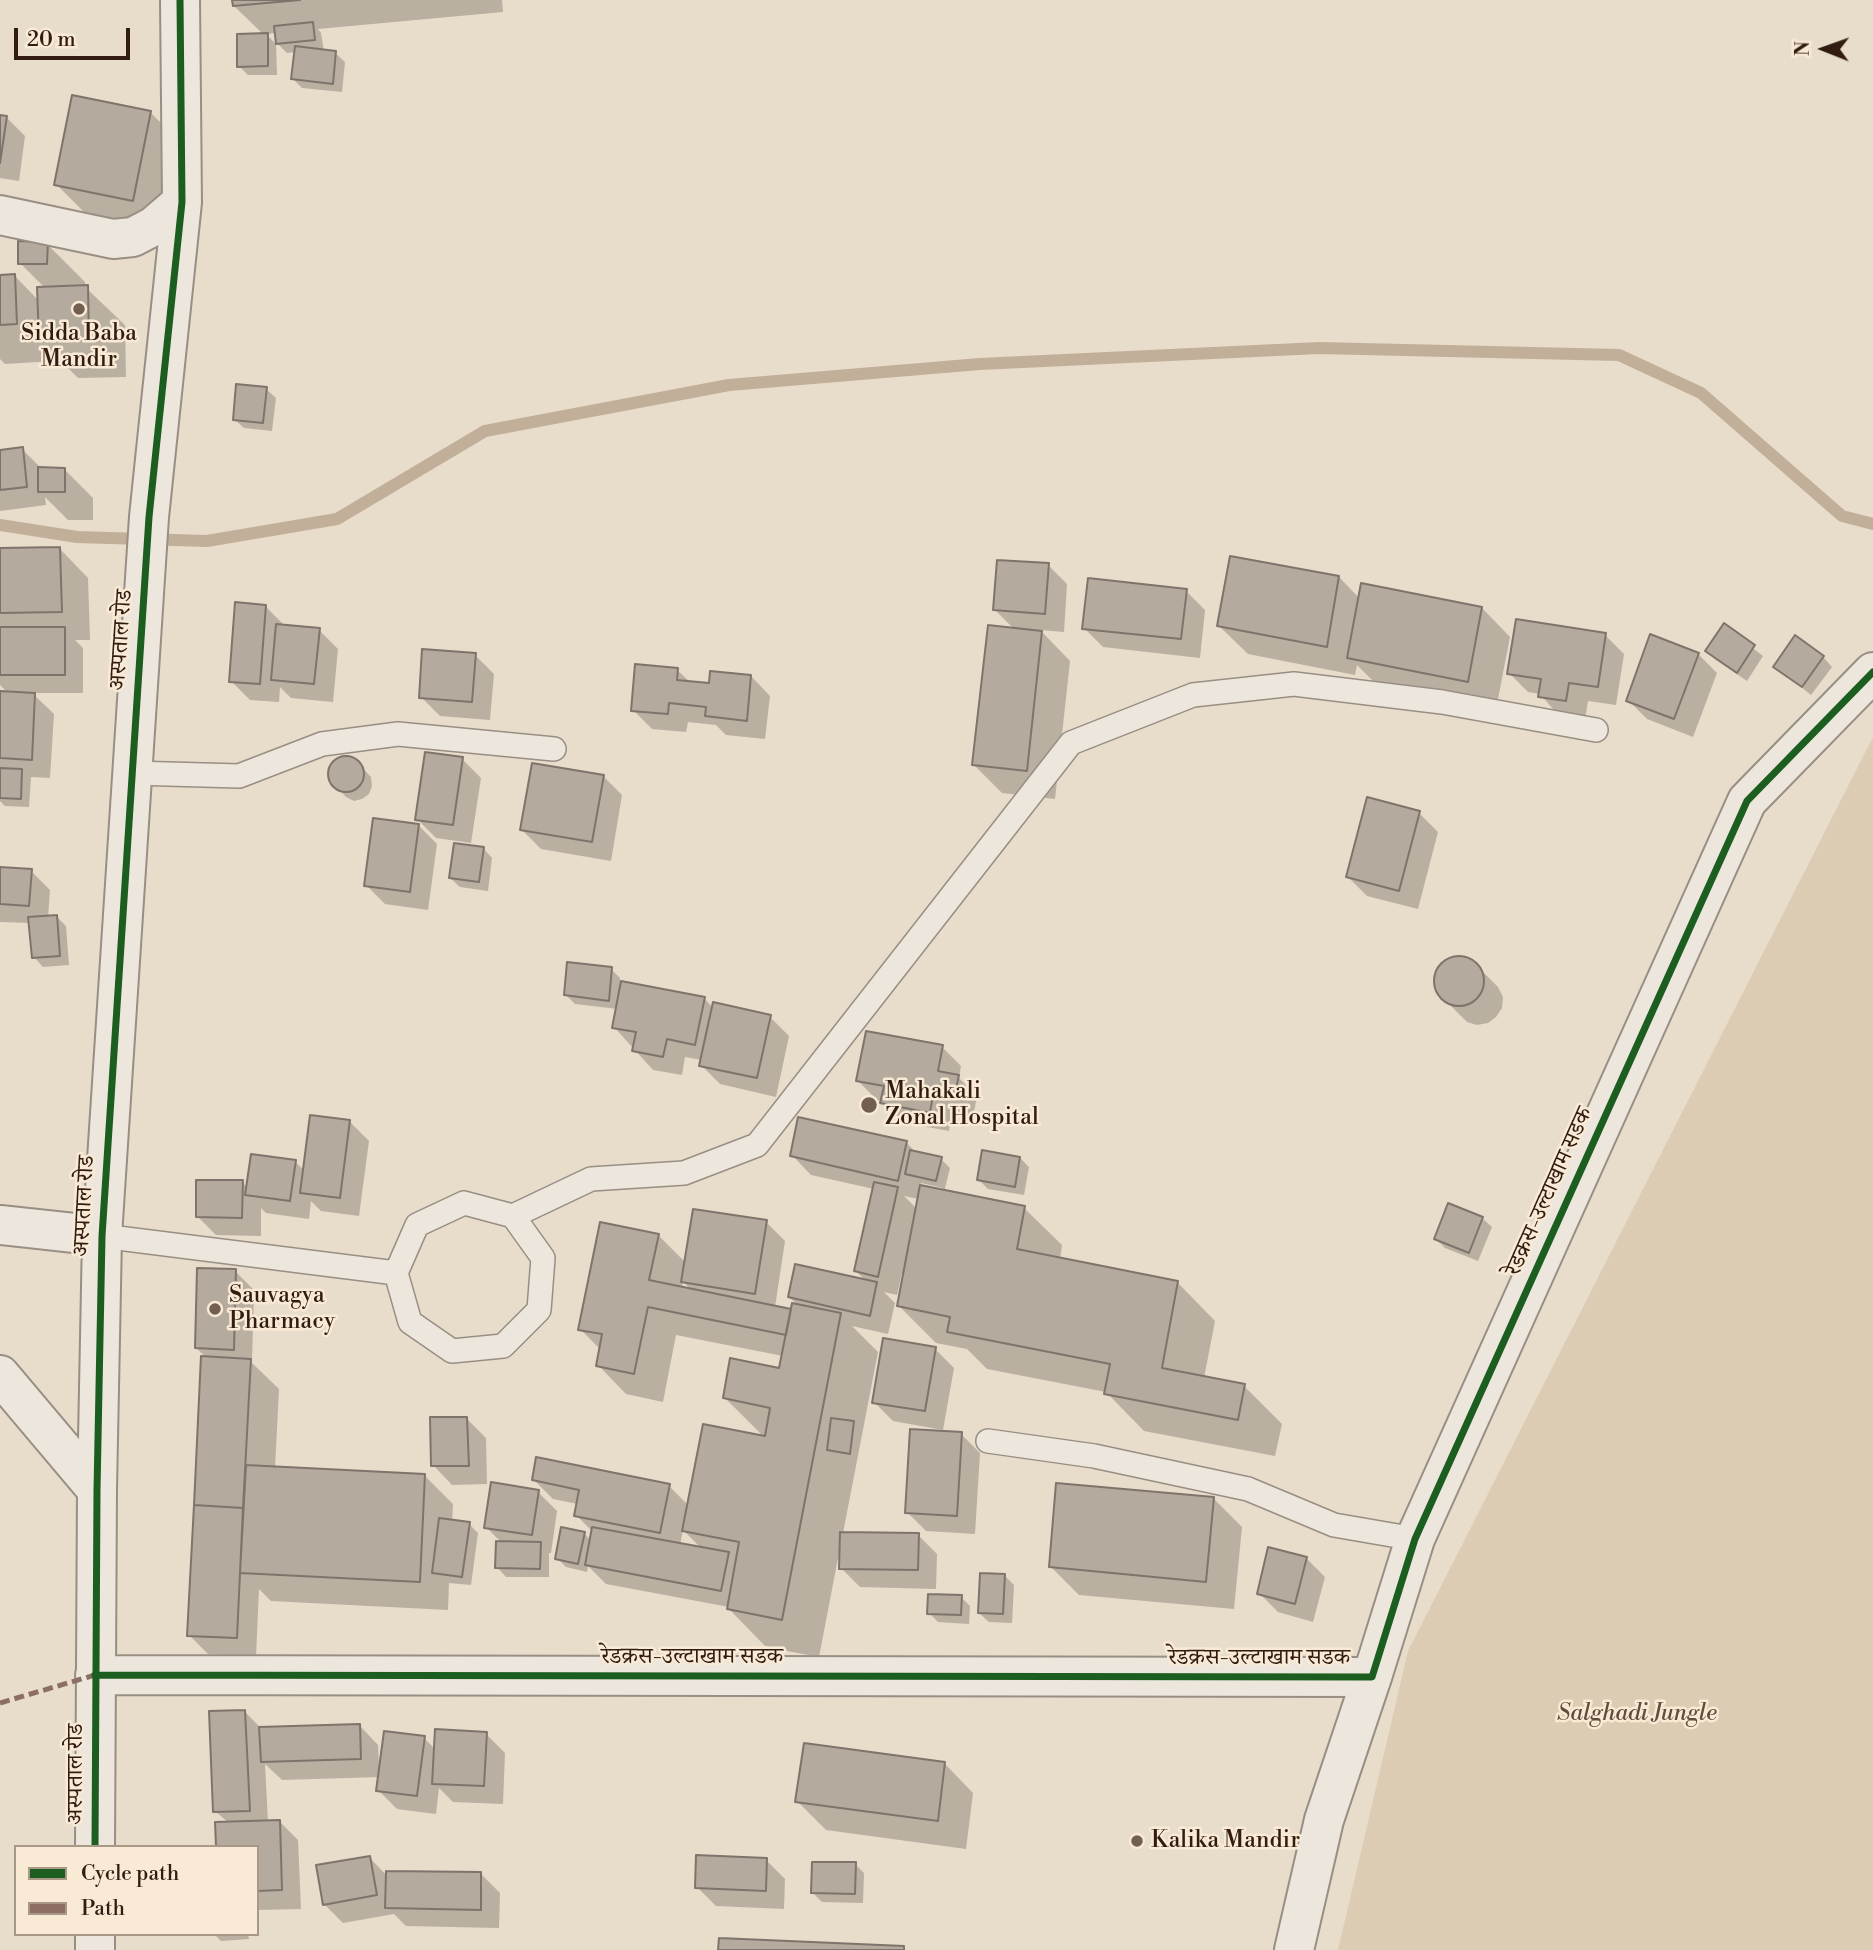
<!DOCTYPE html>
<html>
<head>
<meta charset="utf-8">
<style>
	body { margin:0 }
	#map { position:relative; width:1873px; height:1950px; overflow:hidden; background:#e8dccb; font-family:"Libre Bodoni",serif }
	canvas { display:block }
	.legend { position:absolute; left:14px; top:1845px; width:245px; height:91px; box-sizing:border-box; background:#f8ead5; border:2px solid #a99787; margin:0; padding:9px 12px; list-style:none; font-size:21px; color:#321b11 }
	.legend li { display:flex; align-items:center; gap:14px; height:35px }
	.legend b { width:35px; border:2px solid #a99787 }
	.north { position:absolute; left:1789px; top:14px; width:70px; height:70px; -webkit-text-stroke:5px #f8ead5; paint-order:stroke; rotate:271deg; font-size:19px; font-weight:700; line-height:28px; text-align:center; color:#321b11 }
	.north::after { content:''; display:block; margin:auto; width:24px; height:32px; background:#321b11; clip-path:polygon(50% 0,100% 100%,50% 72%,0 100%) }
	.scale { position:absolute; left:14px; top:28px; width:116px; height:32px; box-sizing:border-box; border:4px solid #321b11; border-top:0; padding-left:9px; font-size:21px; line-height:24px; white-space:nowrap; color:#321b11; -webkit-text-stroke:5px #f8ead5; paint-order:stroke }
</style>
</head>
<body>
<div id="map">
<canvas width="1873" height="1950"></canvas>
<ul class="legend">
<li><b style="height:9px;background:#1b5e20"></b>Cycle path</li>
<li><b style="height:9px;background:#8d6e63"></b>Path</li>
</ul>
<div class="north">N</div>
<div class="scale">20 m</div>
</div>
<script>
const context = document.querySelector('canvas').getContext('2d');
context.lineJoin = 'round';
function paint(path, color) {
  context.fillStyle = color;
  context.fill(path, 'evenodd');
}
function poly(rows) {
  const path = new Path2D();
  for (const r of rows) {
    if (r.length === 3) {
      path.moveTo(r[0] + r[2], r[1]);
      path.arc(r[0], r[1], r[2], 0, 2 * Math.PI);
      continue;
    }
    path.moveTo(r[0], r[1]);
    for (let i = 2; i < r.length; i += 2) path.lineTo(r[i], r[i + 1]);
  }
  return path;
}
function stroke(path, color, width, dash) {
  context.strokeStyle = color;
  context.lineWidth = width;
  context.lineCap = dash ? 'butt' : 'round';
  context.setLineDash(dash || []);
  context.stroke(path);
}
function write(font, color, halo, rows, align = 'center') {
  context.font = font + ' "Libre Bodoni","Noto Serif Devanagari",serif';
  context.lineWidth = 5;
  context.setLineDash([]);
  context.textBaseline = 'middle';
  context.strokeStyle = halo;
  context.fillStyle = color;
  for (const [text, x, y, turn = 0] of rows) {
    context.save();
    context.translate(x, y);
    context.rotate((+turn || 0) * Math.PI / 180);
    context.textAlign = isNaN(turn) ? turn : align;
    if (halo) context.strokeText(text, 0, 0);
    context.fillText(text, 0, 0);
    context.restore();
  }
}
const green = poly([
	[1873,737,1873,1950,1338,1950,1408,1651]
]);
const shadow = poly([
	[234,0,502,0,503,12,318,29,321,33,324,51,335,53,345,62,342,92,302,88,293,79,296,52,287,53,278,44,277,33,266,34,276,44,277,75,248,75,239,66,264,35,234,6],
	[150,112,179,141,162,229,85,213,56,184],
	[0,116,6,117,25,136,19,181,0,178],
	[47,244,85,282,85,287,125,325,126,377,78,378,54,354,54,361,5,364,0,359,0,276,14,275,39,301,45,288,20,263],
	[266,389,276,398,272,431,244,428,234,419],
	[22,449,42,469,64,469,93,498,93,520,68,520,45,497,46,505,0,511,0,451],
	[60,549,88,578,90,640,75,640,83,648,83,693,32,693,54,714,50,778,31,777,29,807,5,806,0,801,0,693,9,694,0,685,0,550],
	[1048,565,1067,584,1064,632,1040,630,1070,661,1055,799,1002,793,974,765,1014,629,994,609],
	[1339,577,1360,599,1482,608,1510,637,1496,709,1378,686,1357,665,1355,675,1248,654,1219,626],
	[1186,591,1205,610,1200,658,1103,647,1084,628],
	[265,606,284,625,319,630,338,649,333,702,291,698,280,687,279,702,250,700,231,681],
	[1724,626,1763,656,1747,681,1716,660,1707,650],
	[1605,635,1624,654,1616,705,1588,701,1585,720,1559,716,1540,694,1528,692,1509,673],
	[1698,654,1717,673,1693,737,1647,719,1628,700],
	[475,655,494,674,490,720,440,716,421,697],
	[1823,657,1832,667,1811,695,1775,666],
	[677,670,691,683,710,684,751,676,770,696,765,739,726,735,716,725,688,722,686,732,652,729,633,710],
	[348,757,356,761,371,777,372,786,369,794,362,799,354,801,346,797,331,780,329,772,332,764,339,759],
	[462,759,481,778,471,843,436,838,417,819],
	[603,776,622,795,611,861,541,849,522,830],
	[1419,813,1438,832,1418,909,1367,896,1348,877],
	[418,825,437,844,428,910,385,904,366,885],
	[483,848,492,858,488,891,460,887,450,878],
	[0,869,31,871,50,890,48,918,57,917,66,926,69,965,43,967,34,957,31,923,0,922],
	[1460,957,1470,960,1478,967,1498,987,1503,997,1502,1008,1496,1017,1488,1023,1477,1025,1467,1022,1439,994,1435,985,1436,974,1441,965,1449,959],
	[611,969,620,978,620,983,704,998,713,1008,770,1017,789,1036,776,1097,720,1084,701,1065,702,1060,685,1057,682,1075,653,1070,614,1027,618,1009,575,1004,566,995],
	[942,1047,961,1066,959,1078,977,1096,973,1117,952,1113,949,1131,901,1122,883,1101,877,1100,858,1081],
	[350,1122,369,1141,359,1216,321,1211,311,1201,309,1219,266,1213,261,1208,261,1236,216,1235,197,1216,242,1182,248,1188,295,1162,305,1171],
	[907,1143,917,1154,941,1159,950,1168,944,1192,1024,1208,1062,1245,1060,1260,1178,1283,1215,1321,1204,1378,1244,1386,1282,1424,1275,1456,1144,1431,1106,1392,987,1369,967,1349,936,1343,899,1306,905,1274,902,1273,897,1295,884,1292,895,1303,888,1334,852,1326,878,1352,843,1533,918,1535,937,1554,936,1589,860,1587,841,1568,839,1553,819,1657,766,1647,729,1609,729,1607,606,1584,588,1566,587,1572,566,1567,557,1558,584,1533,591,1541,593,1532,576,1515,578,1504,553,1499,534,1480,669,1486,689,1506,765,1438,725,1398,781,1370,783,1356,676,1335,663,1402,626,1394,598,1365,601,1350,580,1329,658,1235,686,1263,766,1222,785,1241,775,1307,790,1310,799,1306,789,1297,867,1282,856,1271,874,1189,811,1175,792,1155],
	[921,1183,943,1188,943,1192,920,1187],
	[904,1196,919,1199,917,1209],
	[683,1282,692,1290,682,1288],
	[683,1530,702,1549,680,1545],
	[1020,1158,1029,1167,1024,1195,988,1189,979,1180],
	[1482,1218,1492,1227,1478,1261,1445,1248,1436,1239],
	[235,1271,254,1290,252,1363,279,1389,275,1468,425,1476,453,1504,452,1522,469,1524,478,1533,471,1585,449,1583,448,1610,271,1601,259,1589,256,1657,208,1654,189,1635,207,1358,196,1348],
	[935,1349,954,1368,943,1430,893,1421,874,1402],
	[467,1419,486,1438,487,1484,452,1485,433,1465],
	[961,1434,980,1453,975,1534,926,1531,907,1512],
	[538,1492,557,1511,551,1553,549,1553,549,1577,506,1577,497,1567,502,1543,486,1527],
	[1213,1498,1242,1527,1234,1609,1079,1595,1050,1566],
	[1306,1558,1325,1577,1313,1622,1278,1612,1259,1593],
	[1005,1576,1014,1585,1012,1623,989,1622,979,1613],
	[961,1597,970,1606,969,1624,938,1622,929,1613],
	[245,1712,262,1729,359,1725,378,1745,379,1766,424,1738,436,1750,486,1734,505,1753,503,1804,453,1802,439,1788,436,1814,397,1809,378,1790,380,1777,282,1780,265,1764,268,1822,279,1821,298,1840,301,1909,257,1910,257,1847,215,1811],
	[945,1764,973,1793,966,1849,826,1830,797,1801],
	[370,1858,387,1876,481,1874,500,1893,499,1928,406,1926,394,1914,343,1923,324,1904],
	[766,1860,785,1879,784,1909,716,1906,697,1887],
	[855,1864,864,1873,863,1903,822,1902,813,1893],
	[214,1934,248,1934,249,1939,221,1941]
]);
const stream = poly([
	[0,525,77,537,207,541,337,519,485,431,729,385,980,364,1319,348,1619,355,1701,393,1842,516,1873,524]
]);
const building = poly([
	[232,0,300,0,233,6,232,0],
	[313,22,315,40,276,44,274,26,313,22],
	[268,33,268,66,237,67,237,34,268,33],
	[295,46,336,51,333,84,291,79,295,46],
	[72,95,151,111,133,201,54,185,72,95],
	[0,115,7,116,0,163,0,115],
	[18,241,48,242,47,264,18,264,18,241],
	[15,274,17,324,0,325,0,275,15,274],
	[88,285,89,340,39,341,37,287,88,285],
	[236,384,267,387,263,423,233,420,236,384],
	[23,447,27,487,0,490,0,450,23,447],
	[38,467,65,468,65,492,38,492,38,467],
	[60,547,62,612,0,613,0,548,60,547],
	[1230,556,1339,576,1327,647,1217,626,1230,556],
	[997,560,1049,563,1045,614,993,610,997,560],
	[1088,578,1187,589,1181,639,1082,629,1088,578],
	[1361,583,1482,607,1468,682,1347,658,1361,583],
	[235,602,266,605,260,684,229,682,235,602],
	[1516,619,1606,633,1598,687,1569,683,1566,701,1538,697,1541,679,1507,674,1516,619],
	[1724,623,1755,645,1737,673,1705,651,1724,623],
	[276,624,320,628,314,684,271,680,276,624],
	[988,625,1042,631,1027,771,972,765,988,625],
	[0,627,65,627,65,675,0,675,0,627],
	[1650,634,1699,653,1674,719,1626,701,1650,634],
	[1795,635,1824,656,1802,687,1773,667,1795,635],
	[422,649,476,653,472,702,419,698,422,649],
	[635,664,678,668,677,680,709,683,710,671,751,675,747,721,705,716,706,707,669,703,668,714,631,711,635,664],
	[0,691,35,693,32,760,0,758,0,691],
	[425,752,463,757,453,825,415,820,425,752],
	[346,774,18],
	[532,763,604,775,592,842,520,830,532,763],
	[0,768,22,769,21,799,0,798,0,768],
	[1367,797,1420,811,1399,891,1346,877,1367,797],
	[373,818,419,824,410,892,364,886,373,818],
	[454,843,484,847,479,882,449,878,454,843],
	[0,867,32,869,29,906,0,904,0,867],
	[57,915,60,956,32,958,28,917,57,915],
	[1459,981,25],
	[567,962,612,967,609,1001,564,995,567,962],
	[621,981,705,997,695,1045,667,1039,663,1057,632,1051,636,1032,612,1028,621,981],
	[713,1002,771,1015,757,1078,699,1066,713,1002],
	[866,1031,943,1045,938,1071,959,1075,954,1099,933,1095,930,1113,880,1103,884,1086,856,1081,866,1031],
	[310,1115,350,1120,340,1198,300,1193,310,1115],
	[798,1117,907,1141,898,1181,790,1156,798,1117],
	[910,1150,942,1157,936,1181,905,1174,910,1150],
	[982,1150,1020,1157,1015,1187,977,1180,982,1150],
	[251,1154,296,1160,290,1201,245,1195,251,1154],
	[196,1180,243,1180,242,1218,196,1217,196,1180],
	[874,1182,898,1187,878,1277,854,1271,874,1182],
	[920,1185,1025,1206,1017,1249,1178,1281,1162,1368,1245,1384,1238,1420,1104,1394,1110,1364,947,1332,950,1317,897,1306,920,1185],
	[1448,1203,1483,1217,1469,1253,1434,1239,1448,1203],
	[693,1209,767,1220,755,1294,681,1282,693,1209],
	[600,1222,659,1234,649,1280,791,1309,786,1335,648,1307,634,1374,596,1366,602,1334,578,1330,600,1222],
	[795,1264,877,1282,870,1316,788,1297,795,1264],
	[197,1268,236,1269,234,1350,195,1348,197,1268],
	[792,1303,841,1313,782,1620,727,1609,739,1542,682,1531,703,1424,765,1436,770,1408,723,1398,730,1358,779,1368,792,1303],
	[883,1338,936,1347,925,1411,872,1403,883,1338],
	[201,1356,251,1359,243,1508,194,1505,201,1356],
	[430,1417,467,1417,469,1466,431,1466,430,1417],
	[831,1418,854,1421,850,1454,827,1450,831,1418],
	[910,1429,962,1432,957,1516,905,1513,910,1429],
	[536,1457,670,1484,660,1533,574,1516,579,1490,532,1480,536,1457],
	[246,1465,425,1474,420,1582,240,1573,246,1465],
	[491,1482,539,1490,532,1535,484,1528,491,1482],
	[1056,1483,1214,1497,1206,1582,1049,1567,1056,1483],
	[194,1505,243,1508,237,1638,187,1636,194,1505],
	[439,1518,470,1522,462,1577,432,1573,439,1518],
	[561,1527,585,1532,578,1564,555,1559,561,1527],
	[592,1527,729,1552,721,1591,585,1565,592,1527],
	[840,1532,919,1533,918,1570,839,1569,840,1532],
	[496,1541,541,1542,540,1569,495,1568,496,1541],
	[1268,1547,1307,1557,1295,1604,1257,1594,1268,1547],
	[980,1573,1005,1574,1003,1614,978,1613,980,1573],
	[928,1594,962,1595,961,1615,927,1614,928,1594],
	[245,1710,250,1811,213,1812,209,1711,245,1710],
	[360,1724,361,1759,261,1762,259,1727,360,1724],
	[435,1729,487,1732,484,1786,432,1784,435,1729],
	[384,1731,425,1736,417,1796,376,1791,384,1731],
	[804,1743,945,1762,938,1821,795,1802,804,1743],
	[280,1820,282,1890,257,1891,257,1847,216,1847,215,1822,280,1820],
	[696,1855,767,1858,766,1891,695,1888,696,1855],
	[370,1856,377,1895,323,1905,316,1865,370,1856],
	[812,1862,856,1862,855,1894,811,1893,812,1862],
	[386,1871,481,1872,481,1910,385,1908,386,1871],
	[719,1938,904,1946,904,1950,718,1950,719,1938]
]);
const service = poly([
	[132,773,239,776,322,744,398,734,554,749],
	[464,1203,513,1216,543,1258,539,1310,503,1346,452,1351,410,1322,396,1273,417,1225,464,1203],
	[513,1216,591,1179,684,1173,757,1145,1071,743,1193,695,1294,684,1442,702,1596,730],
	[102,1236,396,1273],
	[988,1441,1094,1456,1248,1489,1334,1525,1415,1539]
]);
const minor = poly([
	[0,215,113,239,133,237,154,226,182,202],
	[0,1225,102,1236],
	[0,1375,97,1490],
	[95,1675,1372,1677,1415,1539,1747,801,1873,672],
	[95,1847,97,1490,102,1236,149,517,182,202,180,0],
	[95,1934,95,1950],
	[1294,1950,1324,1820,1372,1677]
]);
const quiet = poly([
	[0,1703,95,1675]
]);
const cycleway = poly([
	[95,1675,1372,1677,1415,1539,1747,801,1873,672],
	[95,1847,97,1490,102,1236,149,517,182,202,180,0]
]);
const markers = [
	[79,309,7,"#725f52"],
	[869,1105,9,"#725f52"],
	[215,1309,7,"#725f52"],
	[1137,1841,7,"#725f52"]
];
const poiNames = [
	["Sidda Baba",79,334,"center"],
	["Mandir",79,360,"center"],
	["Mahakali",885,1092],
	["Zonal Hospital",885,1118],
	["Sauvagya",229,1296],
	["Pharmacy",229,1322],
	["Kalika Mandir",1151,1841]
];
const streetNames = [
	["अस्पताल रोड",122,640,-86],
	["रेडक्रस-उल्टाखाम सडक",1550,1192,-66],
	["अस्पताल रोड",85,1206,-87],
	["रेडक्रस-उल्टाखाम सडक",692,1657],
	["रेडक्रस-उल्टाखाम सडक",1259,1658],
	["अस्पताल रोड",76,1774,-90]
];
const parkNames = [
	["Salghadi Jungle",1637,1714]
];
paint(green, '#dcccb4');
paint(shadow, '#0003');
stroke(stream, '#c2af99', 12);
paint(building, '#b4aa9e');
stroke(building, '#7e746b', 2);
stroke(service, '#988e83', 26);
stroke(minor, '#988e83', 42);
stroke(service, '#ece6dd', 23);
stroke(minor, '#ece6dd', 38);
stroke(quiet, '#8d6e63', 5, [10, 5]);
stroke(cycleway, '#1b5e20', 7);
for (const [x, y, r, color] of markers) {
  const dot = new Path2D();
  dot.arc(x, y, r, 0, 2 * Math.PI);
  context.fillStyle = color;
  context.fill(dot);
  stroke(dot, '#f8ead5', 2.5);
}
write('23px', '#321b11', '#f8ead5', poiNames, 'left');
write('23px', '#321b11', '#f8ead5', streetNames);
write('italic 23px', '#624c3c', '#f8ead5', parkNames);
</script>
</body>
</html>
